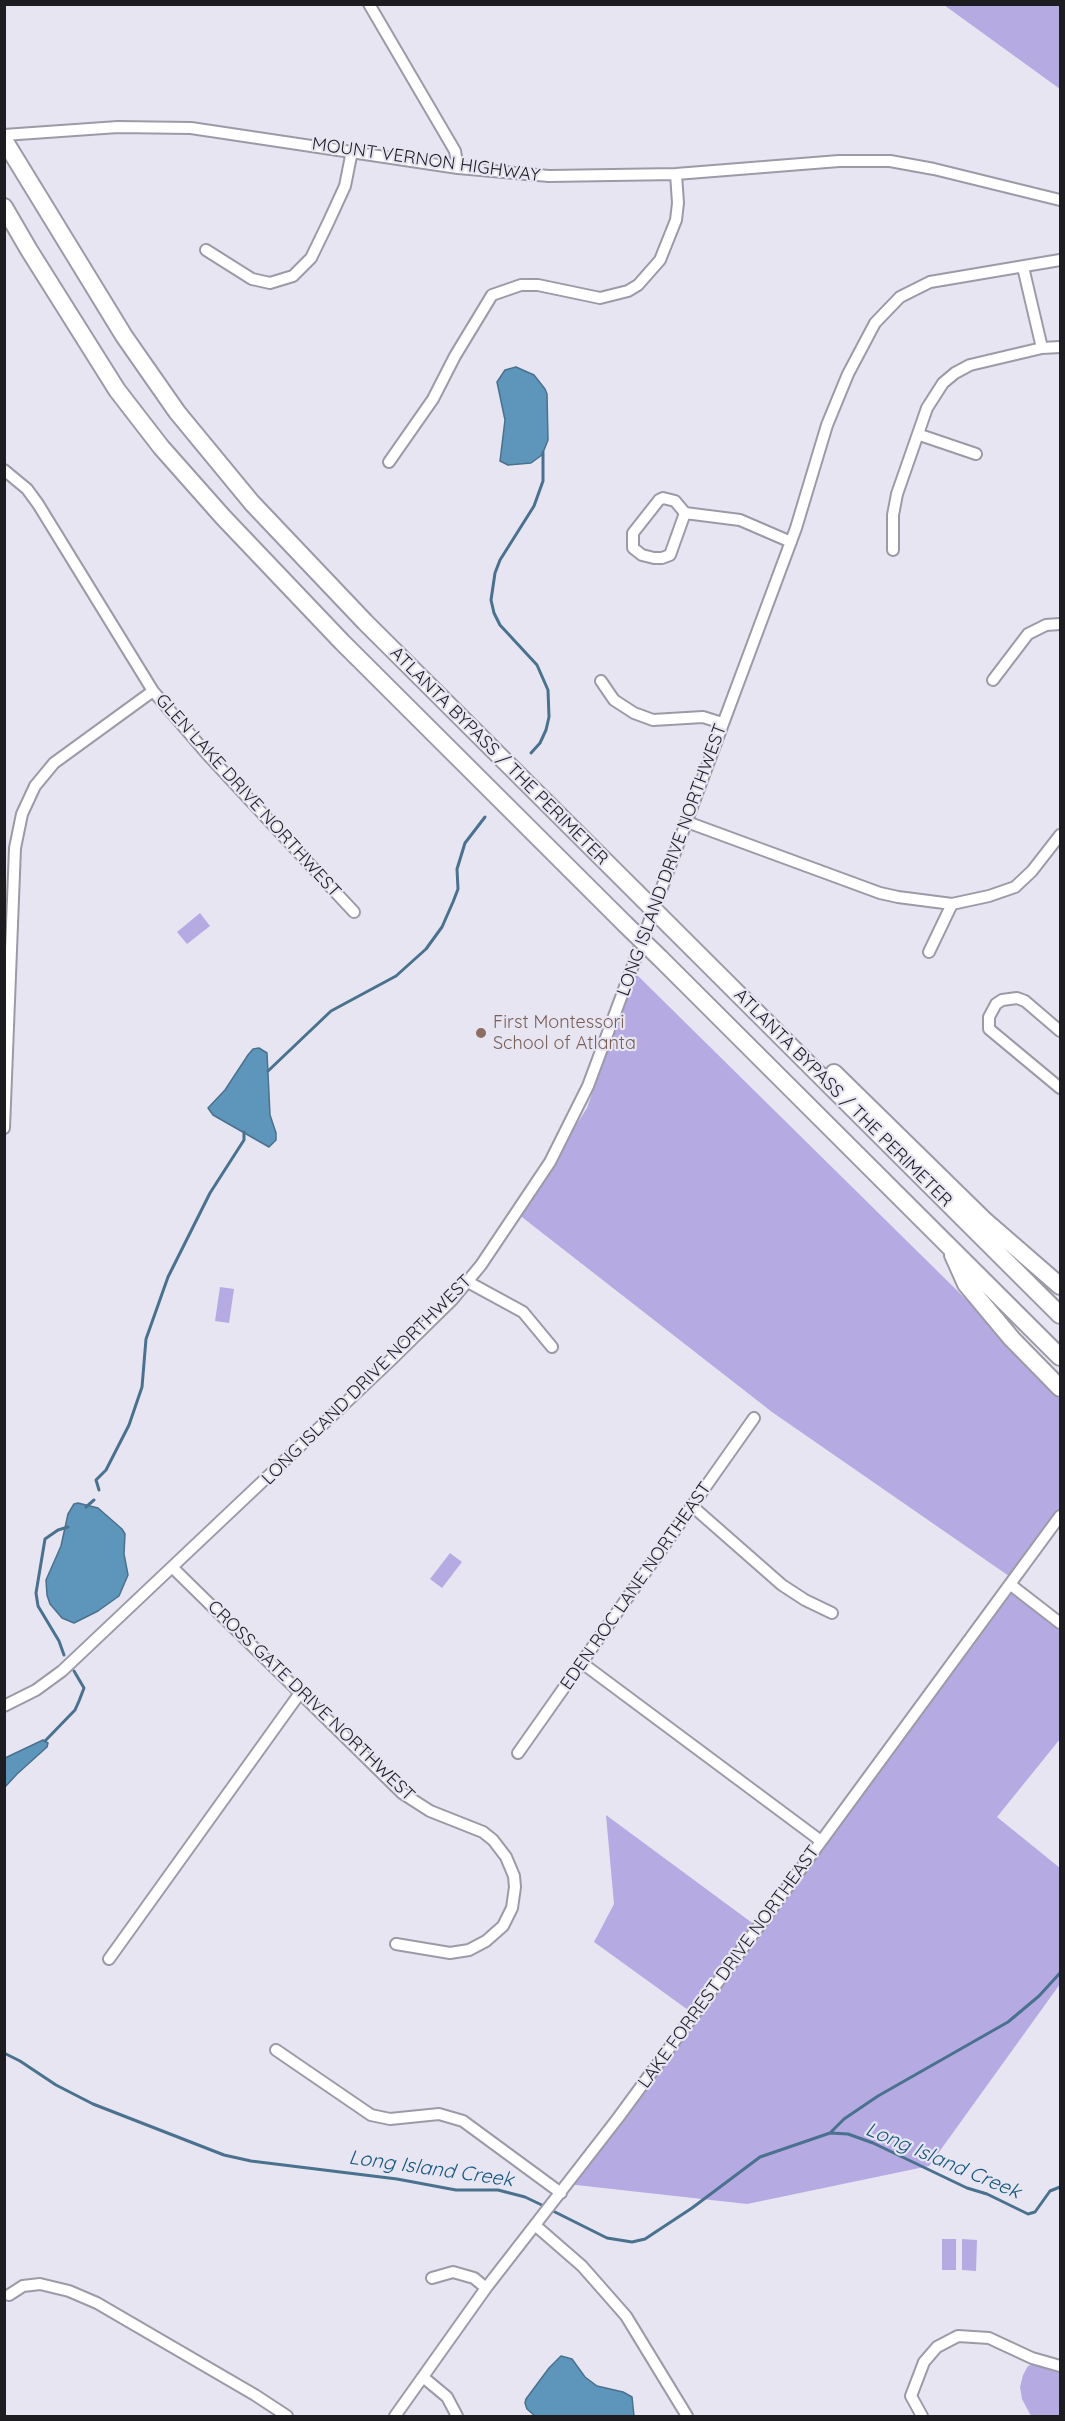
<!DOCTYPE html>
<html>
<head>
<meta charset="utf-8">
<style>
	body { margin:0 }
	#map { position:relative; width:1065px; height:2421px; overflow:hidden; background:#e7e5f2; font-family:Quicksand,sans-serif }
	canvas { display:block }
	.frame { position:absolute; inset:0; border:6px solid #1d1c21; pointer-events:none }
</style>
</head>
<body>
<div id="map">
<canvas width="1065" height="2421"></canvas>
<div class="frame"></div>
</div>
<script>
const context = document.querySelector('canvas').getContext('2d');
context.lineJoin = 'round';
function paint(path, color) {
  context.fillStyle = color;
  context.fill(path, 'evenodd');
}
function poly(rows) {
  const path = new Path2D();
  for (const r of rows) {
    path.moveTo(r[0], r[1]);
    for (let i = 2; i < r.length; i += 2) path.lineTo(r[i], r[i + 1]);
  }
  return path;
}
function stroke(path, color, width, dash) {
  context.strokeStyle = color;
  context.lineWidth = width;
  context.lineCap = dash ? 'butt' : 'round';
  context.setLineDash(dash || []);
  context.stroke(path);
}
function write(font, color, halo, rows, align = 'center') {
  context.font = font + ' Quicksand,sans-serif';
  context.lineWidth = 4.5;
  context.setLineDash([]);
  context.textBaseline = 'middle';
  context.strokeStyle = halo;
  context.fillStyle = color;
  for (const [text, x, y, turn = 0] of rows) {
    context.save();
    context.translate(x, y);
    context.rotate((+turn || 0) * Math.PI / 180);
    context.textAlign = isNaN(turn) ? turn : align;
    if (halo) context.strokeText(text, 0, 0);
    context.fillText(text, 0, 0);
    context.restore();
  }
}
const green = poly([
	[944,5,1060,5,1060,89],
	[200,913,210,926,187,944,177,932],
	[634,972,1060,1392,1060,1521,1019,1583,1060,1616,1060,1739,997,1817,1060,1868,1060,1984,929,2166,747,2204,567,2184,695,2015,594,1942,614,1904,606,1815,759,1928,1019,1583,772,1412,518,1214,587,1108],
	[220,1287,234,1289,229,1323,215,1321],
	[450,1553,462,1562,442,1588,430,1579],
	[942,2239,956,2239,956,2270,942,2270],
	[962,2239,977,2240,976,2271,962,2270],
	[1034,2364,1060,2367,1060,2416,1031,2416,1022,2399,1020,2387,1023,2375,1028,2366]
]);
const water = poly([
	[516,367,534,375,545,389,547,394,548,440,542,455,531,463,508,465,500,461,505,420,497,382,505,370,516,367],
	[259,1048,267,1053,270,1115,276,1133,276,1140,269,1147,213,1115,208,1108,225,1090,248,1055,253,1049,259,1048],
	[78,1503,98,1508,122,1529,125,1534,124,1554,128,1575,119,1596,98,1611,74,1623,62,1618,50,1604,47,1595,46,1580,61,1546,68,1514,74,1504,78,1503],
	[43,1740,48,1743,47,1747,17,1774,5,1787,5,1758,43,1740],
	[561,2356,572,2359,585,2377,597,2386,623,2392,632,2397,634,2416,535,2416,527,2409,525,2403,526,2399,549,2368,561,2356]
]);
const stream = poly([
	[531,753,540,743,546,730,549,717,548,690,537,665,500,625,494,613,491,600,495,573,500,560,534,506,543,481,543,452],
	[268,1071,331,1011,396,976,426,949,442,927,453,902,458,889,457,869,465,843,485,817],
	[99,1490,96,1480,106,1470,129,1425,142,1387,146,1339,168,1277,210,1193,244,1140,244,1132],
	[86,1507,94,1500],
	[64,1655,59,1641,38,1606,36,1593,45,1539,58,1530,68,1527],
	[45,1741,75,1710,79,1701,84,1688,74,1671],
	[4,2053,20,2061,56,2085,93,2104,224,2155,251,2161,397,2179,456,2190,498,2190,525,2197,546,2207],
	[830,2133,844,2119,878,2096,1008,2022,1039,1996,1060,1973],
	[551,2210,607,2238,632,2242,645,2239,692,2208,760,2157,830,2133,848,2134,873,2143,967,2188,987,2194,1028,2214,1035,2212,1050,2191,1060,2187]
]);
const minor = poly([
	[369,4,455,151,458,168],
	[4,135,118,127,191,128,458,168,549,176,676,174,839,161,890,161,934,169,1060,200],
	[206,250,252,279,270,283,293,276,311,258,328,223,345,186,352,151],
	[1023,267,1042,348],
	[920,435,976,454],
	[389,462,433,399,455,356,492,295,521,285,538,285,600,298,628,291,638,285,660,260,676,220,678,203,676,174],
	[4,470,27,489,38,504,153,691,207,754,354,912],
	[685,513,675,501,663,498,659,500,633,533,633,548,642,555,654,558,662,558,670,555,685,513,740,520,791,542],
	[893,550,893,515,897,494,927,408,943,383,955,373,970,365,1042,348,1060,347],
	[993,680,1028,634,1046,625,1060,624],
	[601,681,614,700,634,713,653,720,703,717,722,723],
	[687,822,880,893,898,897,952,904,989,896,1015,887,1032,871,1060,835],
	[929,952,952,904],
	[1060,1031,1025,1001,1017,998,1002,1000,996,1004,989,1017,989,1029,1060,1088],
	[4,1128,15,848,22,814,35,786,54,763,153,691],
	[468,1282,523,1312,552,1347],
	[692,1506,782,1585,805,1600,832,1613],
	[173,1568,402,1793,430,1811,483,1832,493,1840,506,1857,514,1876,515,1887,512,1908,503,1926,486,1941,469,1950,450,1953,396,1944],
	[1011,1585,1060,1623],
	[582,1663,821,1841],
	[4,1706,36,1690,62,1671,392,1359,452,1300,481,1265,550,1162,588,1086,796,528,827,425,848,374,875,323,900,297,930,282,1060,260],
	[518,1753,754,1418],
	[109,1959,300,1693],
	[276,2050,371,2115,390,2119,439,2114,463,2121,561,2193],
	[536,2226,582,2266,626,2316,687,2416],
	[432,2278,453,2272,474,2278,486,2288],
	[9,2295,23,2286,40,2284,69,2291,97,2303,255,2395,287,2416],
	[423,2377,447,2397,457,2416],
	[395,2416,486,2288,618,2118,1060,1516],
	[922,2416,911,2396,924,2362,937,2347,958,2336,989,2338,1032,2358,1060,2366]
]);
const highway = poly([
	[4,140,124,336,177,412,252,503,365,622,636,892],
	[4,207,29,250,117,390,161,447,223,517,342,642,625,924],
	[671,927,1060,1315],
	[660,958,1060,1357],
	[834,1073,983,1219,1060,1286],
	[953,1255,966,1284,1012,1339,1060,1388]
]);
const highwayBridge = poly([
	[636,892,671,927],
	[625,924,660,958]
]);
const markers = [
	[481,1033,6,"#8d6e63"]
];
const streetNames = [
	["MOUNT VERNON HIGHWAY",426,160,8],
	["ATLANTA BYPASS / THE PERIMETER",499,756,45],
	["GLEN LAKE DRIVE NORTHWEST",248,796,48],
	["LONG ISLAND DRIVE NORTHWEST",672,860,-70],
	["ATLANTA BYPASS / THE PERIMETER",843,1098,45],
	["LONG ISLAND DRIVE NORTHWEST",367,1380,-45],
	["EDEN ROC LANE NORTHEAST",636,1586,-55],
	["CROSS GATE DRIVE NORTHWEST",311,1701,44],
	["LAKE FORREST DRIVE NORTHEAST",729,1967,-54]
];
const educationNames = [
	["First Montessori",493,1023],
	["School of Atlanta",493,1044]
];
const waterNames = [
	["Long Island Creek",943,2161,23],
	["Long Island Creek",431,2169,8]
];
paint(green, '#b6aae3');
paint(water, '#5d95bb');
stroke(water, '#4a718d', 1.5);
stroke(stream, '#4a718d', 3);
stroke(minor, '#9d9aa7', 14);
stroke(highway, '#9d9aa7', 20);
stroke(minor, '#fff', 10);
stroke(highway, '#fff', 16);
stroke(highwayBridge, '#9d9aa7', 20, []);
stroke(highwayBridge, '#fff', 16);
for (const [x, y, r, color] of markers) {
  const dot = new Path2D();
  dot.arc(x, y, r, 0, 2 * Math.PI);
  context.fillStyle = color;
  context.fill(dot);
  stroke(dot, '#e7e5f2', 2);
}
write('18px', '#1d1c21', '#e7e5f2', streetNames);
write('18px', '#785e54', '#e7e5f2', educationNames, 'left');
write('italic 20px', '#13577d', '#e7e5f2', waterNames);
</script>
</body>
</html>
